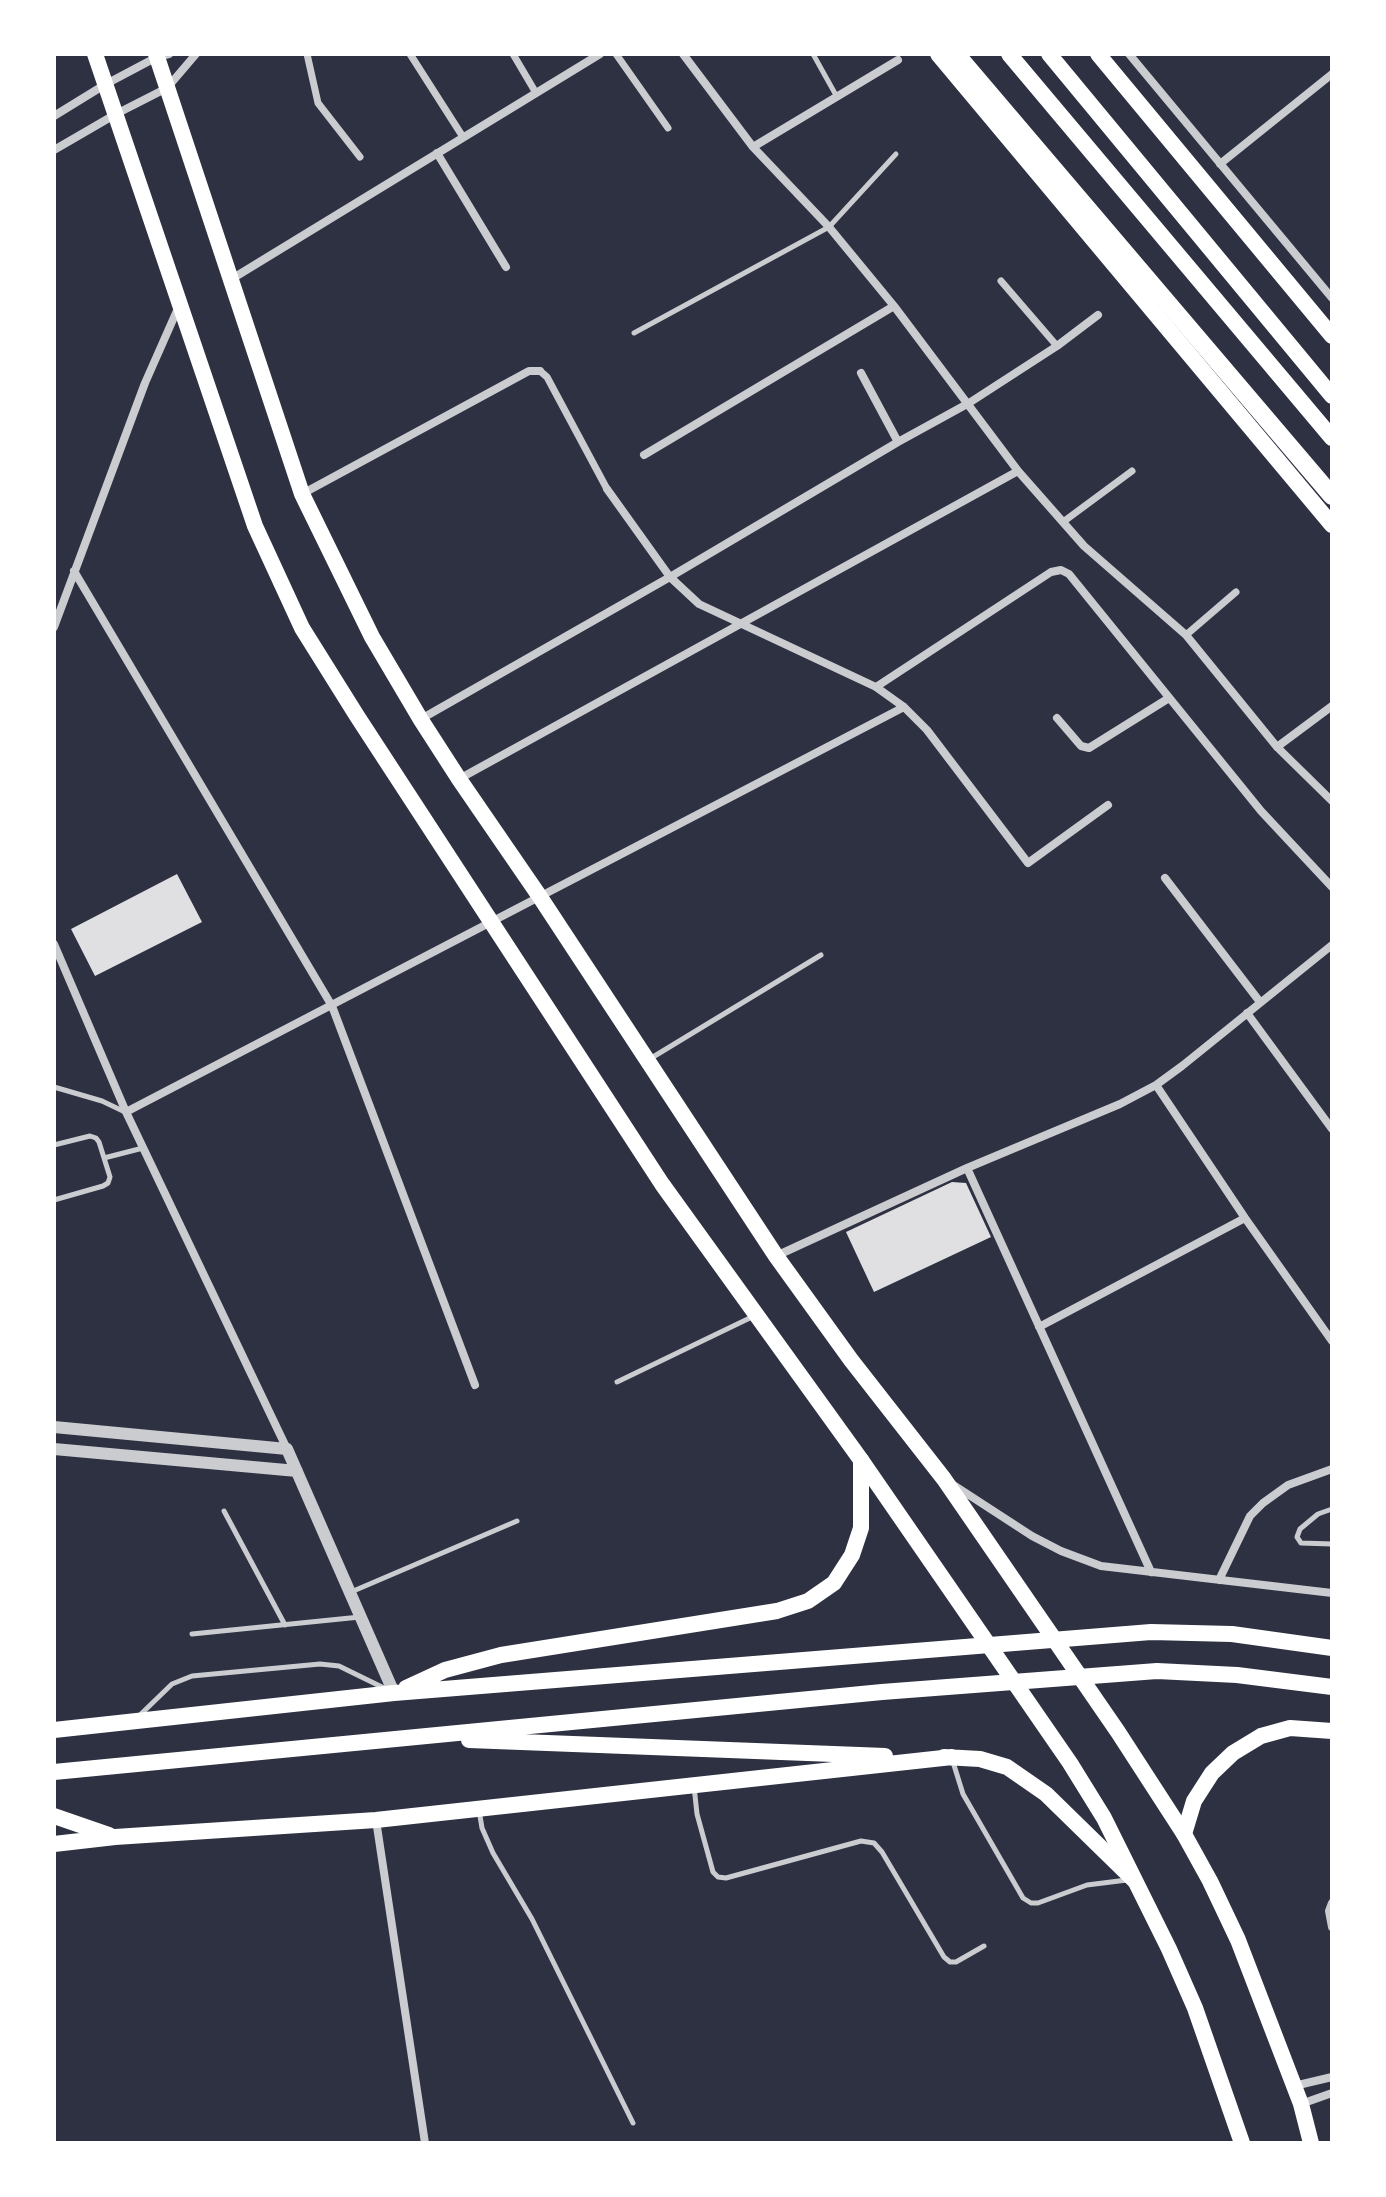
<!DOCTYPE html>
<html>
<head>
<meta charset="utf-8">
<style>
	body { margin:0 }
	#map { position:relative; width:1386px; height:2197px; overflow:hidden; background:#2d3142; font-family:Arial,sans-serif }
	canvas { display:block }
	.frame { position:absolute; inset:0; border:56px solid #fff; pointer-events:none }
</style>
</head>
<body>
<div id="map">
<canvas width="1386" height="2197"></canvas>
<div class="frame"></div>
</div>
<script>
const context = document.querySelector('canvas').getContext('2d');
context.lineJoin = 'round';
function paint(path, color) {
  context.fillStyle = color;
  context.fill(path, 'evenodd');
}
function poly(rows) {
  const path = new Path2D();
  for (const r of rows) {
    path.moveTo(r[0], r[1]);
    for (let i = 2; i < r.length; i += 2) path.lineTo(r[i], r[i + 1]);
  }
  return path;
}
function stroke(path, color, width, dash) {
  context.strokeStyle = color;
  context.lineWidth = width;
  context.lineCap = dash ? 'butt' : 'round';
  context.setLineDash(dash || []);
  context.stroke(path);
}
const building = poly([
	[177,874,202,922,95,976,71,929],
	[952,1182,966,1183,991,1237,874,1292,846,1232]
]);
const service = poly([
	[813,54,837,97],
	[634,333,829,227,896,154],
	[648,1060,821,955],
	[54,1087,102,1101,125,1112],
	[54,1145,90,1136,96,1138,99,1142,110,1177,108,1183,103,1186,54,1200],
	[104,1158,143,1148],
	[617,1382,754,1316],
	[1332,1509,1318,1514,1300,1529,1297,1537,1301,1543,1332,1544],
	[224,1511,285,1625],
	[351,1592,517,1521],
	[192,1634,360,1617],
	[140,1715,172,1684,192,1676,320,1664,339,1666,386,1689],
	[953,1762,963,1794,1023,1898,1031,1903,1038,1903,1087,1885,1127,1880],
	[694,1786,697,1814,713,1872,718,1877,726,1878,861,1841,874,1843,882,1852,944,1957,950,1962,956,1962,984,1946],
	[479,1810,482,1828,493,1853,532,1919,633,2123]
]);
const pedestrian = poly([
	[307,54,318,103,360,157],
	[410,54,463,137],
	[513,54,536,93],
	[616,54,668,128],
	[1001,281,1057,346],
	[540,371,547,377,607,489],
	[1063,522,1132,471],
	[1186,635,1236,592]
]);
const minor = poly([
	[683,54,753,147,829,227,894,306,1018,471,1084,546,1186,635,1277,747,1332,801],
	[1129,54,1332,298],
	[54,116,106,84,157,57,169,54],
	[753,147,898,60],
	[54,150,116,114,167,88,196,54],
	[437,153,506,267],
	[1220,164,1332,74],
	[230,280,600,54],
	[861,373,898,442],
	[644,455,894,306],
	[607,489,670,577,699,604,876,687,904,707,927,730,1028,863,1108,805],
	[302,494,529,371,540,371],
	[74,571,332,1006,475,1385],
	[54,627,145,383,179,306],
	[876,687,1051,572,1061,570,1069,574,1261,811,1332,887],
	[1057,718,1081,746,1089,748,1169,698],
	[421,719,670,577,898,442,969,403,1057,346,1098,315],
	[1277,747,1332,706],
	[459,779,1018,471],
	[1165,878,1260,1002],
	[54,944,126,1112,287,1449],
	[1247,1013,1332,1129],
	[1156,1085,1245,1218,1332,1341],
	[126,1112,904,707],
	[967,1168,1151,1572],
	[776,1256,967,1168,1120,1104,1156,1085,1182,1066,1332,945],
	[1039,1327,1245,1218],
	[952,1484,1032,1536,1061,1551,1101,1566,1332,1593],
	[1219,1580,1250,1516,1263,1503,1288,1485,1332,1469],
	[376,1820,425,2143],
	[1332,1903,1329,1911,1332,1927],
	[1294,2086,1332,2077],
	[1301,2104,1332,2093]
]);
const tertiary = poly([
	[54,1427,287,1449,394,1693],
	[54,1449,297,1471]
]);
const primary = poly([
	[95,54,255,526,302,628,357,716,662,1184,861,1460,1070,1763,1104,1818,1169,1949,1195,2008,1242,2143],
	[156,54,302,494,372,637,421,720,459,779,540,897,776,1256,851,1360,944,1479,1118,1732,1184,1834,1210,1881,1238,1940,1301,2104,1311,2143],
	[938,54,1332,525],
	[1098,54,1332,336]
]);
const trunk = poly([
	[1009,54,1332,438],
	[1049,54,1332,396],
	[406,1688,445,1670,501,1655,777,1611,808,1601,834,1583,852,1555,861,1528,861,1460],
	[54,1730,394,1693,1151,1632,1232,1634,1332,1648],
	[469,1740,885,1756],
	[944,1757,980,1759,1007,1767,1046,1794,1134,1880],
	[54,1772,882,1692,1157,1671,1237,1675,1332,1687],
	[54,1816,109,1835],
	[1184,1834,1194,1801,1212,1773,1233,1753,1261,1736,1290,1728,1332,1731],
	[54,1844,115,1837,376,1820,952,1757]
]);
const motorway = poly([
	[956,54,1332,496]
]);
paint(building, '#e0e0e3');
stroke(service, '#caccd0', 5);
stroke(pedestrian, '#caccd0', 7);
stroke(minor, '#caccd0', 8);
stroke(tertiary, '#caccd0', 12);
stroke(primary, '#fff', 16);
stroke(trunk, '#fff', 16);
stroke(motorway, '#fff', 18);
</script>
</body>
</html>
